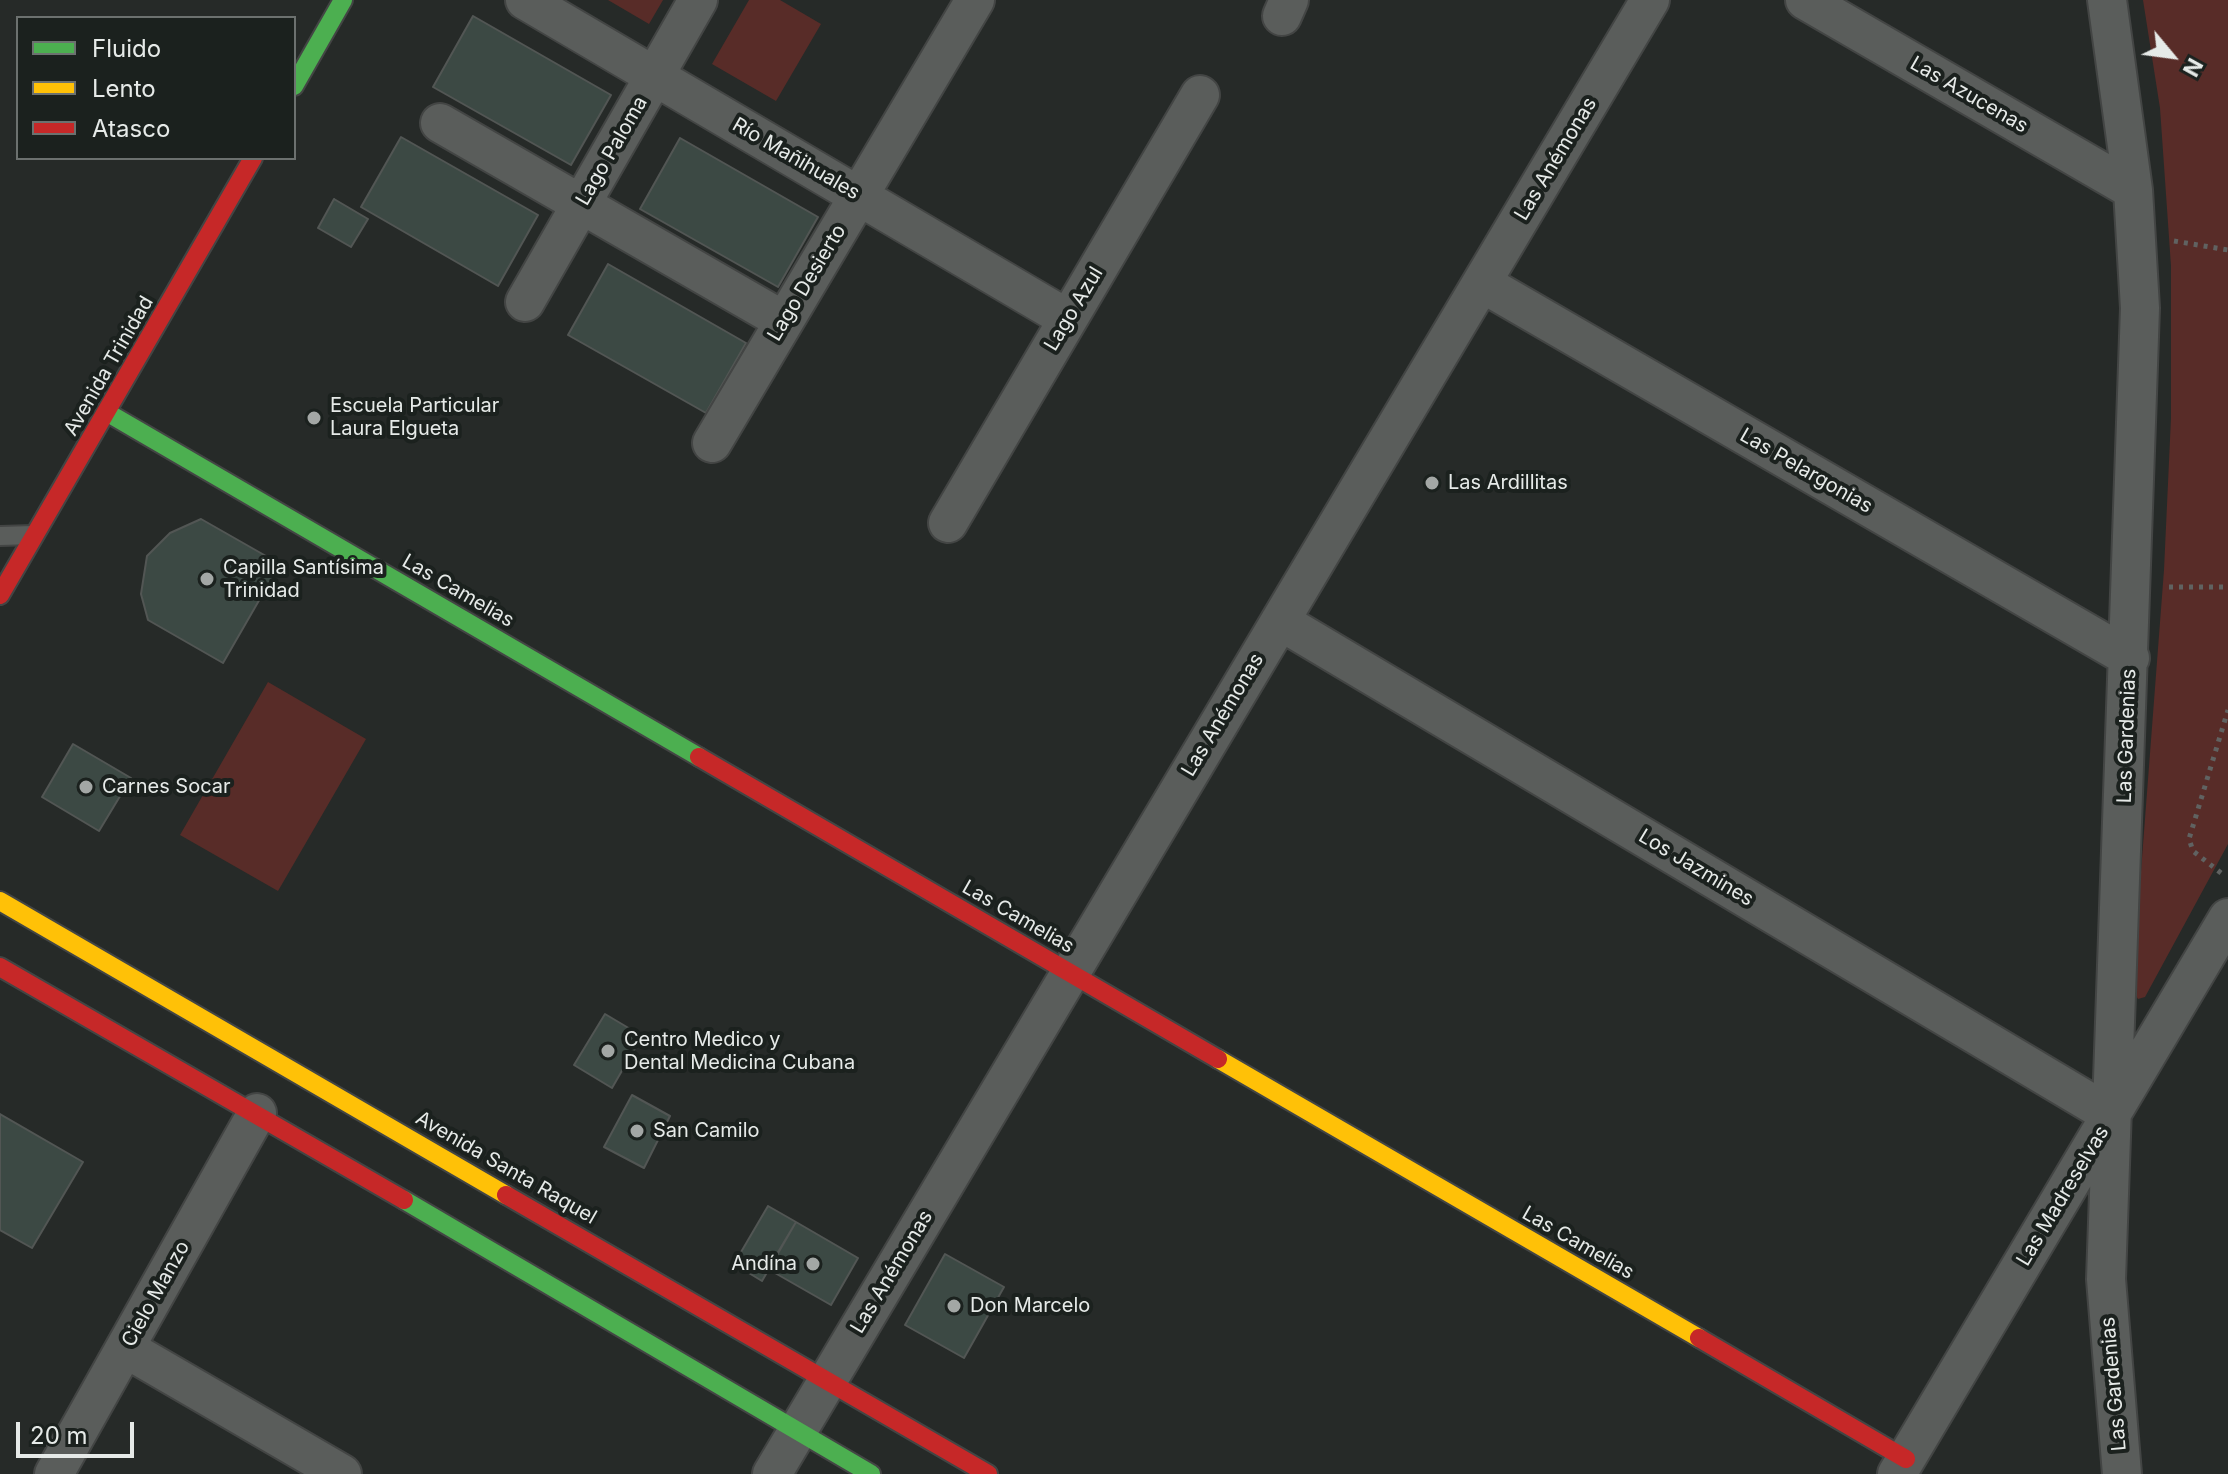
<!DOCTYPE html>
<html>
<head>
<meta charset="utf-8">
<style>
	body { margin:0 }
	#map { position:relative; width:2228px; height:1474px; overflow:hidden; background:#262a28; font-family:Inter,sans-serif }
	canvas { display:block }
	.legend { position:absolute; left:16px; top:16px; width:280px; height:144px; box-sizing:border-box; background:#1b211e; border:2px solid #6c716f; margin:0; padding:10px 14px; list-style:none; font-size:24px; color:#e6eae8 }
	.legend li { display:flex; align-items:center; gap:16px; height:40px }
	.legend b { width:40px; border:2px solid #6c716f }
	.north { position:absolute; left:2132px; top:16px; width:80px; height:80px; -webkit-text-stroke:6px #1b211e; paint-order:stroke; rotate:119deg; font-size:22px; font-weight:700; line-height:32px; text-align:center; color:#e6eae8 }
	.north::after { content:''; display:block; margin:auto; width:28px; height:36px; background:#e6eae8; clip-path:polygon(50% 0,100% 100%,50% 72%,0 100%) }
	.scale { position:absolute; left:16px; top:1422px; width:118px; height:36px; box-sizing:border-box; border:4px solid #e6eae8; border-top:0; padding-left:10px; font-size:24px; line-height:28px; white-space:nowrap; color:#e6eae8; -webkit-text-stroke:6px #1b211e; paint-order:stroke }
</style>
</head>
<body>
<div id="map">
<canvas width="2228" height="1474"></canvas>
<ul class="legend">
<li><b style="height:10px;background:#4caf50"></b>Fluido</li>
<li><b style="height:10px;background:#ffc107"></b>Lento</li>
<li><b style="height:10px;background:#c62828"></b>Atasco</li>
</ul>
<div class="north">N</div>
<div class="scale">20 m</div>
</div>
<script>
const context = document.querySelector('canvas').getContext('2d');
context.lineJoin = 'round';
function paint(path, color) {
  context.fillStyle = color;
  context.fill(path, 'evenodd');
}
function poly(rows) {
  const path = new Path2D();
  for (const r of rows) {
    path.moveTo(r[0], r[1]);
    for (let i = 2; i < r.length; i += 2) path.lineTo(r[i], r[i + 1]);
  }
  return path;
}
function stroke(path, color, width, dash) {
  context.strokeStyle = color;
  context.lineWidth = width;
  context.lineCap = dash ? 'butt' : 'round';
  context.setLineDash(dash || []);
  context.stroke(path);
}
function write(font, color, halo, rows, align = 'center') {
  context.font = font + ' Inter,sans-serif';
  context.lineWidth = 8;
  context.setLineDash([]);
  context.textBaseline = 'middle';
  context.strokeStyle = halo;
  context.fillStyle = color;
  for (const [text, x, y, turn = 0] of rows) {
    context.save();
    context.translate(x, y);
    context.rotate((+turn || 0) * Math.PI / 180);
    context.textAlign = isNaN(turn) ? turn : align;
    if (halo) context.strokeText(text, 0, 0);
    context.fillText(text, 0, 0);
    context.restore();
  }
}
const green = poly([
	[608,0,663,0,649,24],
	[749,0,780,0,821,24,776,101,712,64],
	[2143,0,2228,0,2228,844,2145,997,2138,999,2132,989,2164,570,2171,418,2171,266,2160,108],
	[268,682,366,739,278,891,180,835]
]);
const building = poly([
	[473,16,611,95,571,165,433,87,473,16],
	[401,137,538,215,498,286,361,207,401,137],
	[680,138,818,217,778,287,640,209,680,138],
	[334,199,368,219,351,247,318,228,334,199],
	[608,264,746,343,706,413,568,335,608,264],
	[201,519,280,564,223,663,148,620,141,594,147,556,170,533,201,519],
	[73,744,131,778,99,831,42,797,73,744],
	[605,1014,642,1036,612,1088,574,1065,605,1014],
	[632,1095,670,1116,644,1168,604,1147,632,1095],
	[0,1114,83,1162,32,1248,0,1230,0,1114],
	[768,1206,796,1222,762,1281,734,1264,768,1206],
	[796,1222,858,1258,831,1305,768,1269,796,1222],
	[945,1254,1004,1287,964,1358,905,1325,945,1254]
]);
const path = poly([
	[2174,241,2228,250],
	[2169,587,2228,587],
	[2221,873,2193,851,2189,839,2228,710]
]);
const lane = poly([
	[0,536,33,535]
]);
const street = poly([
	[525,0,1068,319],
	[1805,0,2133,190],
	[2107,0,2133,190,2140,308,2106,1279,2122,1474],
	[1282,16,1289,0],
	[440,123,784,321],
	[1482,283,2130,658],
	[525,302,698,0],
	[712,443,975,0],
	[948,523,1200,95],
	[1280,621,2111,1115],
	[125,1348,342,1474],
	[54,1474,257,1113],
	[772,1474,1650,0],
	[1897,1474,2228,918]
]);
const fast = poly([
	[294,86,343,0],
	[108,413,699,757],
	[404,1200,871,1474]
]);
const slow = poly([
	[0,901,506,1195],
	[1218,1059,1699,1338]
]);
const jam = poly([
	[0,595,253,158],
	[699,757,1218,1059],
	[0,967,404,1200],
	[506,1195,988,1474],
	[1699,1338,1906,1459]
]);
const markers = [
	[314,418,8,"#a3a7a5"],
	[1432,483,8,"#a3a7a5"],
	[207,579,8,"#a3a7a5"],
	[86,787,8,"#a3a7a5"],
	[608,1051,8,"#a3a7a5"],
	[637,1131,8,"#a3a7a5"],
	[813,1264,8,"#a3a7a5"],
	[954,1306,8,"#a3a7a5"]
];
const streetNames = [
	["Las Azucenas",1969,95,30],
	["Lago Paloma",612,151,-60],
	["Río Mañihuales",796,159,30],
	["Las Anémonas",1556,159,-59],
	["Lago Desierto",807,283,-59],
	["Lago Azul",1074,309,-59],
	["Avenida Trinidad",109,366,-60],
	["Las Pelargonias",1806,471,30],
	["Las Camelias",458,591,30],
	["Las Anémonas",1223,715,-59],
	["Las Gardenias",2127,736,-88],
	["Los Jazmines",1696,868,31],
	["Las Camelias",1018,917,30],
	["Avenida Santa Raquel",506,1168,30],
	["Las Madreselvas",2063,1196,-59],
	["Las Camelias",1578,1243,30],
	["Las Anémonas",892,1272,-59],
	["Cielo Manzo",156,1294,-61],
	["Las Gardenias",2114,1384,-95]
];
const poiNames = [
	["Escuela Particular",330,406],
	["Laura Elgueta",330,429],
	["Las Ardillitas",1448,483],
	["Capilla Santísima",223,568],
	["Trinidad",223,591],
	["Carnes Socar",102,787],
	["Centro Medico y",624,1040],
	["Dental Medicina Cubana",624,1063],
	["San Camilo",653,1131],
	["Andína",797,1264,"right"],
	["Don Marcelo",970,1306]
];
paint(green, '#582c28');
paint(building, '#3c4944');
stroke(building, '#525654', 2);
stroke(lane, '#434544', 22);
stroke(street, '#434544', 42);
stroke(fast, '#434544', 22);
stroke(slow, '#434544', 22);
stroke(jam, '#434544', 22);
stroke(path, '#606261', 5, [4, 6]);
stroke(lane, '#5a5d5b', 18);
stroke(street, '#5a5d5b', 38);
stroke(fast, '#4caf50', 18);
stroke(slow, '#ffc107', 18);
stroke(jam, '#c62828', 18);
for (const [x, y, r, color] of markers) {
  const dot = new Path2D();
  dot.arc(x, y, r, 0, 2 * Math.PI);
  context.fillStyle = color;
  context.fill(dot);
  stroke(dot, '#1b211e', 3);
}
write('20px', '#e6eae8', '#1b211e', streetNames);
write('20px', '#e6eae8', '#1b211e', poiNames, 'left');
</script>
</body>
</html>
